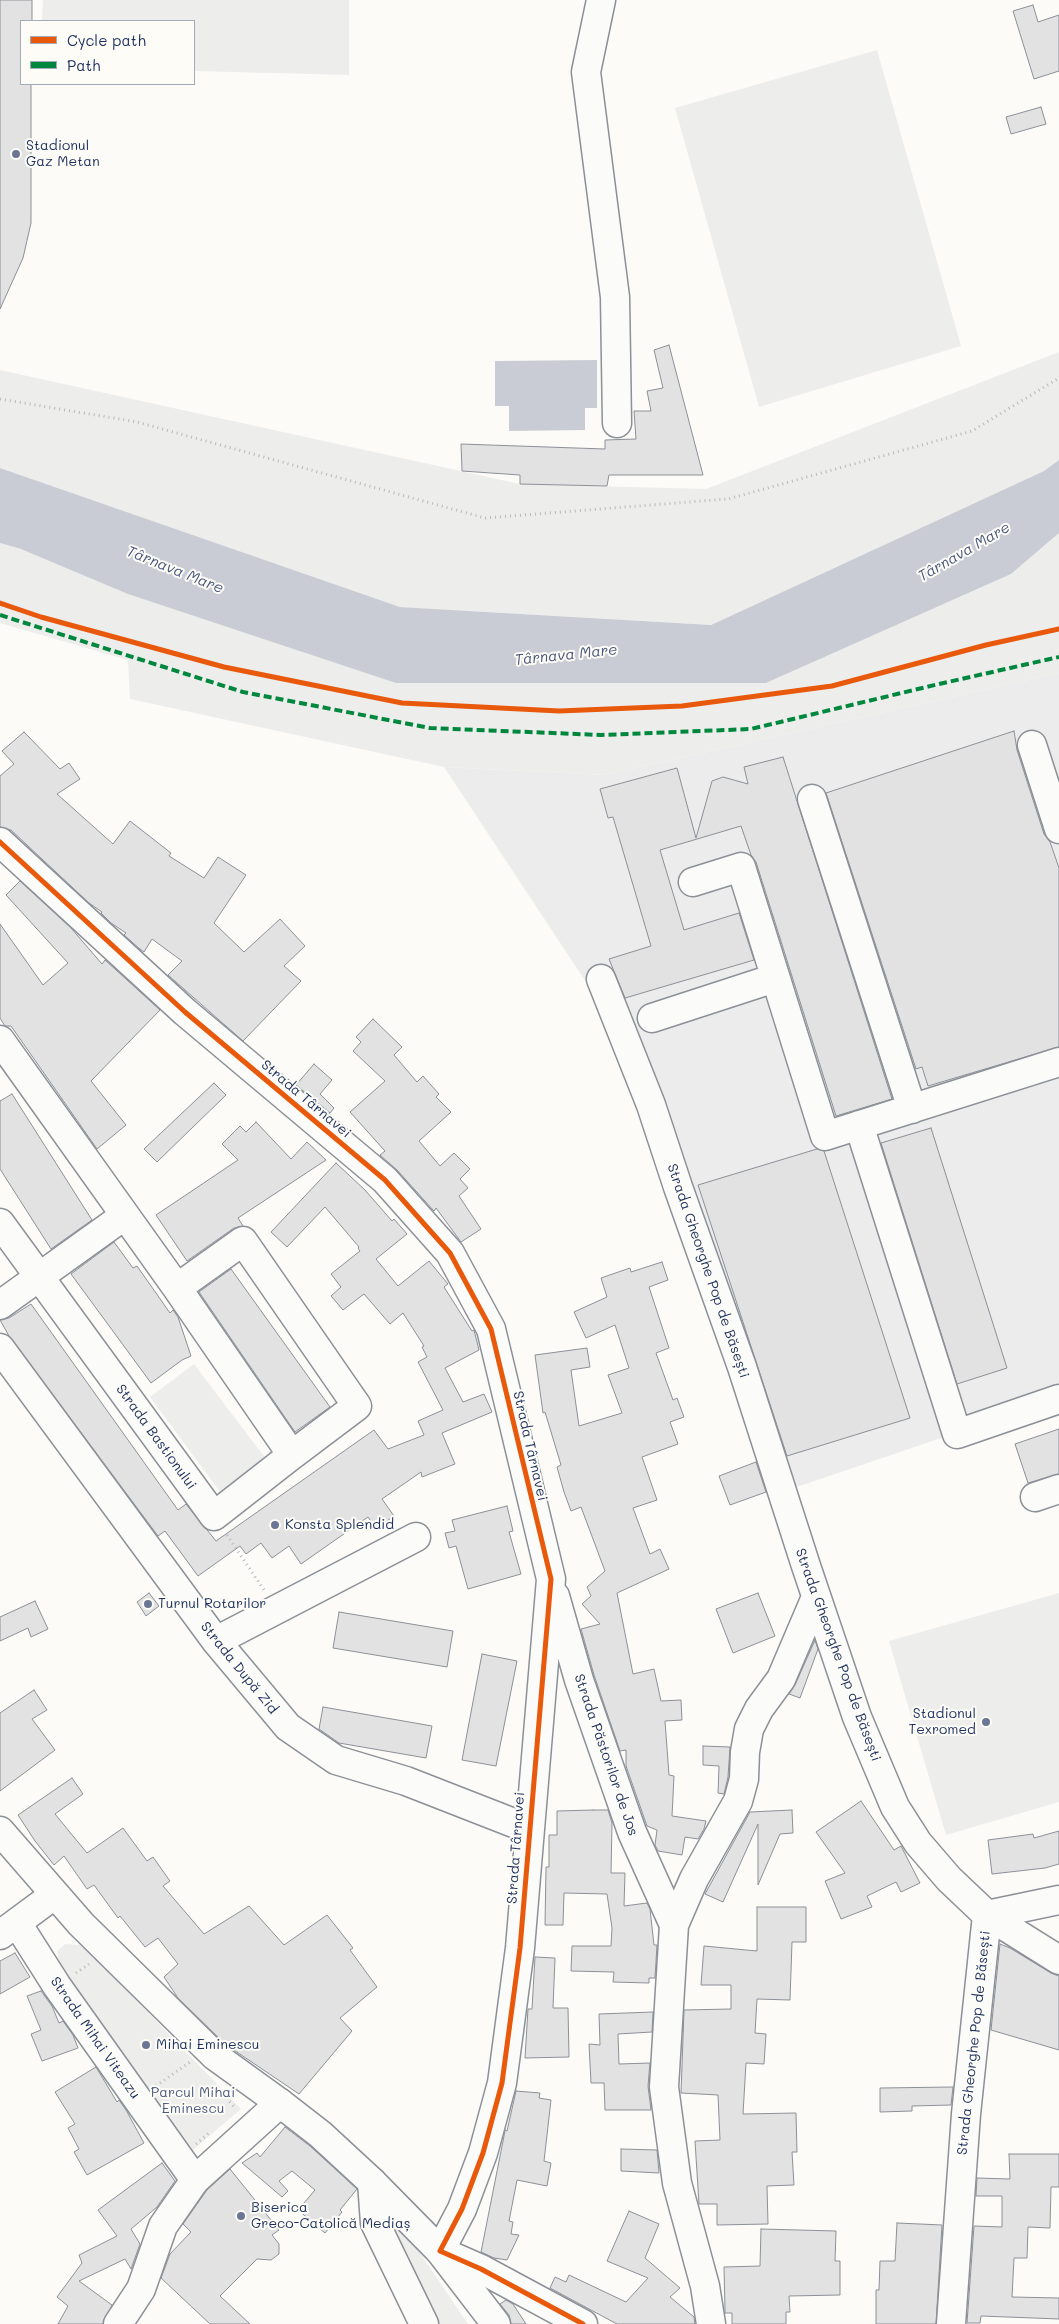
<!DOCTYPE html>
<html>
<head>
<meta charset="utf-8">
<style>
	body { margin:0 }
	#map { position:relative; width:1059px; height:2324px; overflow:hidden; background:#fcfbf8; font-family:Mali,sans-serif }
	canvas { display:block }
	.legend { position:absolute; left:20px; top:20px; width:175px; height:65px; box-sizing:border-box; background:#fdfcf7; border:1px solid #a3aaba; margin:0; padding:6px 9px; list-style:none; font-size:15px; color:#1b2f5e }
	.legend li { display:flex; align-items:center; gap:10px; height:25px }
	.legend b { width:25px; border:1px solid #a3aaba }
</style>
</head>
<body>
<div id="map">
<canvas width="1059" height="2324"></canvas>
<ul class="legend">
<li><b style="height:6px;background:#e8590c"></b>Cycle path</li>
<li><b style="height:6px;background:#00873e"></b>Path</li>
</ul>
</div>
<script>
const context = document.querySelector('canvas').getContext('2d');
context.lineJoin = 'round';
function paint(path, color) {
  context.fillStyle = color;
  context.fill(path, 'evenodd');
}
function poly(rows) {
  const path = new Path2D();
  for (const r of rows) {
    path.moveTo(r[0], r[1]);
    for (let i = 2; i < r.length; i += 2) path.lineTo(r[i], r[i + 1]);
  }
  return path;
}
function stroke(path, color, width, dash) {
  context.strokeStyle = color;
  context.lineWidth = width;
  context.lineCap = dash ? 'butt' : 'round';
  context.setLineDash(dash || []);
  context.stroke(path);
}
function write(font, color, halo, rows, align = 'center') {
  context.font = font + ' Mali,sans-serif';
  context.lineWidth = 4;
  context.setLineDash([]);
  context.textBaseline = 'middle';
  context.strokeStyle = halo;
  context.fillStyle = color;
  for (const [text, x, y, turn = 0] of rows) {
    context.save();
    context.translate(x, y);
    context.rotate((+turn || 0) * Math.PI / 180);
    context.textAlign = isNaN(turn) ? turn : align;
    if (halo) context.strokeText(text, 0, 0);
    context.fillText(text, 0, 0);
    context.restore();
  }
}
const built = poly([
	[1059,673,1059,1398,782,1492,592,991,444,767,605,775]
]);
const green = poly([
	[43,0,349,0,349,75,194,71,194,21,42,21],
	[877,50,961,346,759,407,675,108],
	[1059,352,1059,460,1044,471,711,625,400,607,0,468,0,370,520,484,706,489],
	[1059,533,1059,673,605,775,444,767,130,699,128,660,0,623,0,543,21,549,766,683,1011,574],
	[194,1364,266,1459,221,1493,150,1397],
	[1059,1593,1059,1802,946,1835,889,1641],
	[65,1944,79,1945,92,1954,241,2109,193,2150,60,1969,57,1951],
	[372,2182,468,2324,424,2324]
]);
const water = poly([
	[597,360,597,408,585,408,585,430,509,431,509,406,495,406,495,361],
	[1059,460,1059,533,1011,574,766,683,396,683,128,594,21,549,0,543,0,468,400,607,711,625,1044,471]
]);
const building = poly([
	[0,0,32,0,32,21,21,21,21,84,31,84,31,223,23,258,0,309,0,0],
	[1033,5,1038,22,1059,15,1059,71,1034,79,1013,11,1033,5],
	[1041,107,1046,124,1011,134,1006,117,1041,107],
	[669,345,703,475,609,475,607,486,520,484,520,475,462,471,461,444,605,449,605,440,636,439,634,411,651,411,647,391,663,388,654,350,669,345],
	[1014,731,1017,750,1044,834,1050,842,1059,868,1059,1047,928,1086,922,1067,916,1069,826,793,1014,731],
	[24,732,60,769,69,763,80,779,57,794,113,844,130,821,171,853,169,856,204,878,218,857,246,875,214,923,244,952,280,919,305,946,284,966,301,981,243,1041,168,975,182,961,152,939,144,952,140,949,124,935,126,933,111,923,101,913,102,912,89,903,11,830,0,827,0,776,14,764,2,751,24,732],
	[783,757,892,1099,836,1116,756,862,751,855,741,826,660,850,684,930,739,913,754,960,625,998,609,959,651,946,613,817,608,818,600,789,677,768,696,838,712,781,723,777,748,784,744,767,783,757],
	[20,881,71,928,102,964,105,960,160,1010,91,1081,126,1125,97,1149,11,1026,5,1026,0,1018,0,924,43,985,68,963,6,895,20,881],
	[373,1019,402,1047,394,1055,417,1082,423,1076,439,1094,436,1097,451,1112,419,1141,440,1166,454,1153,470,1169,460,1179,468,1188,459,1196,481,1229,461,1242,436,1208,434,1211,397,1170,380,1155,385,1151,350,1112,385,1081,353,1051,361,1042,356,1037,373,1019],
	[314,1064,332,1080,320,1094,334,1108,330,1113,296,1085,314,1064],
	[214,1083,226,1095,157,1162,144,1149,214,1083],
	[12,1094,92,1220,51,1249,0,1169,0,1101,12,1094],
	[256,1122,291,1159,307,1142,326,1160,238,1218,243,1226,234,1228,187,1261,156,1215,238,1160,222,1144,240,1126,246,1132,256,1122],
	[931,1128,1007,1368,957,1384,881,1143,931,1128],
	[817,1149,824,1151,910,1418,787,1456,698,1185,817,1149],
	[336,1163,365,1190,392,1221,394,1219,407,1234,376,1259,398,1286,429,1261,448,1284,444,1287,472,1331,474,1330,479,1350,445,1368,463,1402,484,1394,492,1412,442,1433,455,1464,422,1477,421,1472,382,1499,394,1516,376,1529,368,1517,301,1564,289,1546,272,1558,261,1543,246,1554,240,1546,198,1576,165,1531,158,1536,9,1336,0,1320,9,1318,31,1304,178,1510,186,1504,216,1541,374,1430,388,1449,424,1435,418,1421,443,1410,418,1362,427,1357,422,1347,424,1346,403,1313,390,1324,364,1294,343,1310,331,1296,341,1287,331,1274,360,1251,358,1248,359,1247,325,1207,287,1247,271,1232,336,1163],
	[114,1242,133,1268,137,1266,170,1313,173,1310,178,1317,191,1356,182,1360,151,1383,71,1274,114,1242],
	[662,1262,668,1280,649,1287,669,1348,656,1353,673,1400,677,1398,684,1417,670,1422,678,1444,642,1457,657,1500,633,1508,650,1554,660,1549,669,1569,617,1593,633,1674,654,1669,661,1701,681,1700,682,1720,665,1721,669,1775,674,1776,672,1816,706,1821,704,1829,698,1839,685,1837,682,1855,658,1851,655,1845,657,1830,647,1826,626,1766,626,1750,620,1751,594,1675,581,1629,600,1624,582,1604,591,1596,587,1587,605,1571,581,1507,571,1511,564,1492,557,1467,561,1465,545,1412,543,1413,535,1355,587,1348,590,1367,571,1370,579,1426,622,1413,608,1375,629,1368,615,1325,586,1338,574,1312,607,1297,601,1278,630,1268,631,1272,662,1262],
	[231,1269,330,1407,295,1432,199,1292,231,1269],
	[1059,1429,1059,1474,1028,1483,1015,1444,1059,1429],
	[756,1462,766,1492,730,1505,719,1476,756,1462],
	[507,1506,513,1531,509,1532,521,1574,468,1589,456,1546,449,1548,445,1533,455,1531,452,1520,507,1506],
	[149,1593,159,1606,146,1616,137,1602,149,1593],
	[758,1593,775,1636,733,1653,716,1609,758,1593],
	[35,1601,48,1629,31,1637,28,1628,0,1641,0,1617,35,1601],
	[339,1612,453,1631,447,1667,333,1648,339,1612],
	[815,1640,818,1649,800,1698,789,1694,795,1685,815,1640],
	[482,1654,517,1661,496,1766,462,1760,482,1654],
	[34,1690,47,1710,32,1719,55,1750,0,1791,0,1713,34,1690],
	[323,1707,432,1726,426,1758,339,1743,319,1729,323,1707],
	[703,1746,730,1747,728,1777,724,1794,718,1793,719,1766,703,1765,703,1746],
	[72,1778,83,1794,55,1814,87,1853,123,1828,147,1861,153,1857,170,1881,163,1886,204,1934,249,1906,284,1945,327,1915,353,1948,350,1950,377,1987,340,2018,352,2031,299,2094,225,2044,178,1998,164,1977,178,1964,158,1938,145,1947,120,1916,118,1918,94,1885,87,1889,64,1856,54,1865,35,1841,18,1815,72,1778],
	[861,1801,894,1850,901,1846,920,1883,901,1892,896,1882,867,1896,872,1907,841,1919,825,1881,845,1873,816,1832,861,1801],
	[593,1810,608,1810,612,1823,611,1873,625,1873,624,1906,647,1903,650,1909,654,1945,657,1945,655,1978,649,1978,649,1983,613,1982,614,1972,571,1971,572,1946,611,1946,612,1928,607,1894,564,1893,563,1925,545,1925,546,1867,549,1867,549,1835,557,1835,557,1811,593,1810],
	[792,1810,793,1833,780,1834,758,1885,758,1824,723,1902,705,1894,750,1812,792,1810],
	[1059,1831,1059,1864,1045,1868,992,1874,988,1840,1033,1834,1034,1838,1059,1831],
	[757,1907,806,1907,806,1942,792,1942,790,2000,757,1999,755,2033,766,2034,764,2064,746,2063,743,2114,796,2113,797,2152,792,2152,794,2185,767,2186,768,2224,717,2225,717,2204,699,2204,695,2141,720,2140,718,2095,681,2093,684,2010,731,2009,731,1985,701,1985,704,1946,757,1951,757,1907],
	[1000,1944,1010,1948,1051,1973,1059,1976,1059,2050,991,2030,1000,1944],
	[15,1953,30,1977,0,1994,0,1961,15,1953],
	[535,1957,555,1958,553,2008,568,2008,569,2057,525,2058,528,2009,532,2009,535,1957],
	[41,1991,52,2006,59,2023,63,2021,73,2035,78,2048,42,2061,31,2034,41,2030,27,1996,41,1991],
	[653,2012,652,2032,618,2034,619,2064,650,2063,648,2086,651,2110,605,2110,604,2083,591,2083,589,2044,600,2045,599,2014,653,2012],
	[96,2067,117,2102,119,2100,126,2110,144,2143,87,2175,74,2152,79,2149,68,2128,75,2124,55,2092,96,2067],
	[953,2087,951,2105,912,2106,912,2111,880,2112,880,2088,953,2087],
	[516,2091,540,2093,539,2098,551,2100,544,2161,551,2163,547,2186,517,2180,509,2221,513,2222,511,2234,519,2235,507,2260,494,2258,481,2252,504,2136,505,2130,507,2131,516,2091],
	[285,2127,310,2146,357,2189,340,2210,342,2212,325,2233,298,2210,315,2190,292,2171,279,2181,288,2191,282,2197,242,2163,257,2153,260,2157,285,2127],
	[621,2149,657,2150,659,2173,621,2171,621,2149],
	[1009,2154,1059,2154,1059,2187,1051,2187,1050,2228,1028,2227,1027,2258,1014,2258,1012,2297,1059,2298,1059,2319,981,2316,980,2323,967,2323,974,2226,1002,2227,1002,2196,976,2196,977,2178,1010,2179,1009,2154],
	[162,2163,175,2181,157,2207,131,2229,140,2244,131,2269,125,2259,79,2281,112,2305,103,2324,58,2324,68,2306,57,2297,82,2263,79,2255,117,2236,98,2210,162,2163],
	[230,2169,279,2230,272,2235,279,2244,279,2254,271,2260,257,2259,220,2296,250,2324,210,2324,161,2278,170,2254,191,2232,183,2224,207,2190,230,2169],
	[629,2211,659,2224,645,2258,680,2288,670,2297,694,2317,695,2324,617,2324,550,2288,555,2277,566,2282,569,2275,626,2302,648,2278,607,2261,629,2211],
	[897,2223,942,2225,936,2324,876,2324,876,2290,879,2290,880,2261,895,2261,897,2223],
	[761,2229,836,2231,835,2261,840,2261,840,2295,789,2296,790,2312,786,2312,786,2324,732,2324,732,2313,725,2313,725,2311,724,2267,760,2266,761,2229],
	[506,2300,513,2304,526,2324,511,2324,509,2315,500,2304,506,2300]
]);
const path = poly([
	[0,399,137,422,485,518,728,499,972,431,1059,378],
	[227,1535,264,1590],
	[76,1973,89,1964],
	[156,2086,190,2062],
	[220,2090,236,2109],
	[196,2144,209,2133]
]);
const minor = poly([
	[601,0,586,72,615,297,617,423],
	[1032,745,1059,829],
	[812,799,912,1109],
	[0,842,185,1012,385,1180,450,1253,491,1329,551,1579,520,1948,502,2083,483,2153,462,2209,440,2251,481,2269,583,2324],
	[693,882,741,867,825,1136,1059,1062],
	[601,979,651,1105,678,1187,742,1367,806,1566,857,1717,895,1807,918,1843,949,1879,987,1915,1059,1960],
	[652,1018,775,978],
	[0,1040,177,1288,292,1455,357,1406,243,1241,177,1288],
	[859,1125,957,1434,1059,1399],
	[0,1223,214,1516,292,1455],
	[0,1305,124,1216],
	[0,1348,216,1641,288,1727,336,1760,406,1781,529,1829],
	[1035,1497,1059,1489],
	[555,1596,579,1680,632,1832,674,1925],
	[216,1641,416,1537],
	[987,1915,1059,1900],
	[17,1923,57,1986,195,2180,280,2103],
	[0,1935,54,1895],
	[372,2182,375,2223,424,2324],
	[118,2324,141,2289,163,2226,195,2180],
	[711,2324,705,2286,677,2183,664,2087,674,1925,694,1879,738,1801,744,1779,745,1752,749,1729,759,1709,781,1679,816,1597],
	[951,2324,966,2114,987,1915]
]);
const major = poly([
	[0,1831,81,1924,215,2056,280,2103,320,2134,372,2182,440,2251,496,2324]
]);
const quiet = poly([
	[0,615,243,692,430,728,601,735,751,729,939,684,1059,657]
]);
const cycleway = poly([
	[0,603,41,617,224,667,402,703,559,711,682,706,832,686,986,645,1059,629],
	[0,842,185,1012,385,1180,450,1253,491,1329,551,1579,520,1948,502,2083,483,2153,462,2209,440,2251,481,2269,583,2324]
]);
const markers = [
	[16,154,5,"#6a7694"],
	[275,1525,5,"#6a7694"],
	[148,1604,5,"#6a7694"],
	[986,1722,5,"#6a7694"],
	[146,2045,5,"#6a7694"],
	[241,2216,5,"#6a7694"]
];
const poiNames = [
	["Stadionul",26,146],
	["Gaz Metan",26,162],
	["Konsta Splendid",285,1525],
	["Turnul Rotarilor",158,1604],
	["Stadionul",976,1714,"right"],
	["Texromed",976,1730,"right"],
	["Mihai Eminescu",156,2045],
	["Biserica",251,2208],
	["Greco-Catolică Mediaș",251,2224]
];
const streetNames = [
	["Strada Târnavei",306,1099,40],
	["Strada Gheorghe Pop de Băsești",708,1271,71],
	["Strada Bastionului",156,1437,54],
	["Strada Târnavei",530,1446,77],
	["Strada Gheorghe Pop de Băsești",838,1655,70],
	["Strada După Zid",239,1668,51],
	["Strada Păstorilor de Jos",606,1755,71],
	["Strada Târnavei",516,1848,-86],
	["Strada Mihai Viteazu",95,2038,55],
	["Strada Gheorghe Pop de Băsești",974,2043,-84]
];
const parkNames = [
	["Parcul Mihai",193,2093],
	["Eminescu",193,2109]
];
const waterNames = [
	["Târnava Mare",964,552,-30],
	["Târnava Mare",175,570,22],
	["Târnava Mare",566,655,-6]
];
paint(built, '#ebeceb');
paint(green, '#ededec');
paint(water, '#c9ccd4');
paint(building, '#e2e2e2');
stroke(building, '#8c9097', 1);
stroke(minor, '#8c9097', 31);
stroke(major, '#8c9097', 31);
stroke(path, '#b6b9bd', 3, [1, 4]);
stroke(minor, '#fbfbf9', 28);
stroke(major, '#fbfbf9', 28);
stroke(quiet, '#00873e', 4, [8, 4]);
stroke(cycleway, '#e8590c', 5);
for (const [x, y, r, color] of markers) {
  const dot = new Path2D();
  dot.arc(x, y, r, 0, 2 * Math.PI);
  context.fillStyle = color;
  context.fill(dot);
  stroke(dot, '#fdfcf7', 2);
}
write('14px', '#1b2f5e', '#fdfcf7', poiNames, 'left');
write('14px', '#1b2f5e', '#fdfcf7', streetNames);
write('14px', '#4c5c7f', '#fdfcf7', parkNames);
write('italic 15px', '#49587d', '#fdfcf7', waterNames);
</script>
</body>
</html>
